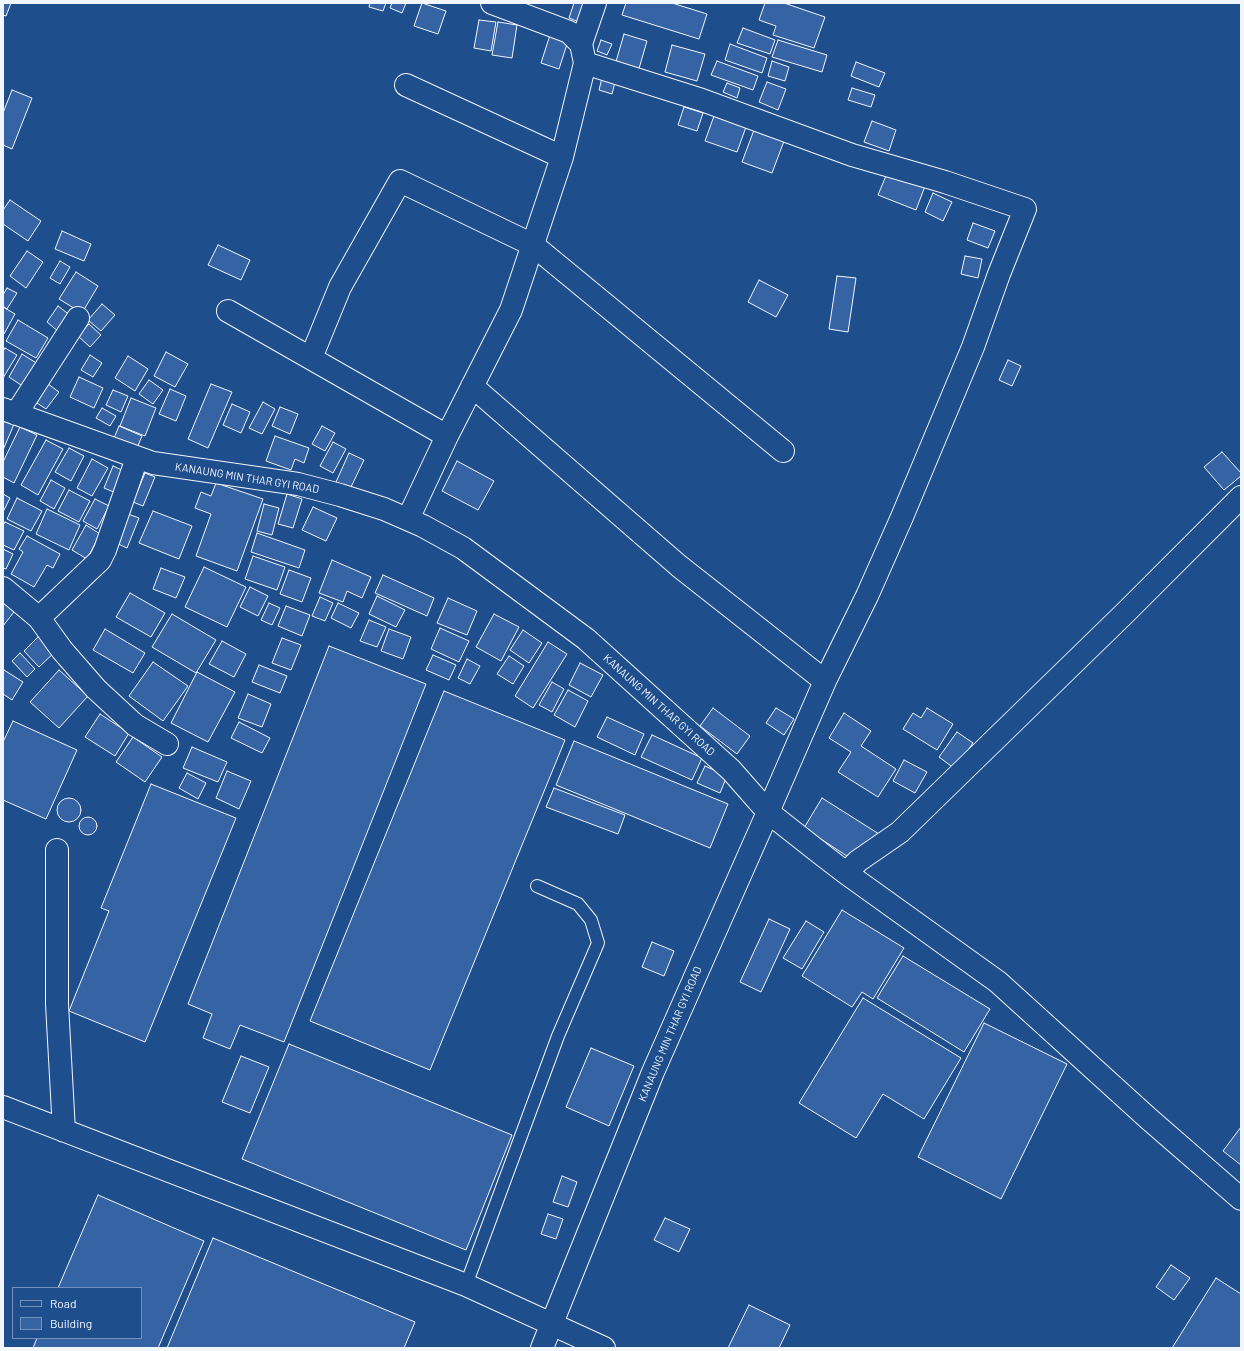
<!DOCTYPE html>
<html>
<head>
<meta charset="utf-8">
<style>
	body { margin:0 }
	#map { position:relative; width:1244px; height:1351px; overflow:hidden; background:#1f4e8c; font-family:Barlow,sans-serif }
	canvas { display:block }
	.frame { position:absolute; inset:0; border:4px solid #f2f6ff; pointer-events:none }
	.legend { position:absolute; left:12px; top:1287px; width:130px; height:52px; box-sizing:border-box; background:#1f4e8c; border:1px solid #7391ba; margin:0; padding:5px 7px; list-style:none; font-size:12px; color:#f2f6ff }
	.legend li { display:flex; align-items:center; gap:8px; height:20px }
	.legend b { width:20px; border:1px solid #7391ba }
</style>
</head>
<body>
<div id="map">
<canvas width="1244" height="1351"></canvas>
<div class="frame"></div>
<ul class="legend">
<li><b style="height:5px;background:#1f4e8c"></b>Road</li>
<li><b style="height:11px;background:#3563a3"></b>Building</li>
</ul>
</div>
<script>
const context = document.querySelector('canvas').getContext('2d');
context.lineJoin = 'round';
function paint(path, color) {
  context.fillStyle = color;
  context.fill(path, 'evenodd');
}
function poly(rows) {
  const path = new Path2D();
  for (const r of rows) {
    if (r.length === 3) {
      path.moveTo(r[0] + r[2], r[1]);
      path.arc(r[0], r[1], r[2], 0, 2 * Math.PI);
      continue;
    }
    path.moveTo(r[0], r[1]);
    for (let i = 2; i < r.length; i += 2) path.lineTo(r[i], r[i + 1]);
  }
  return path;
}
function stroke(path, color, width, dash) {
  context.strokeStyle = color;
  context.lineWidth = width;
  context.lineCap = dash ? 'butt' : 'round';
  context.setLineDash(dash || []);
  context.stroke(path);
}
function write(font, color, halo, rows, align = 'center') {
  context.font = font + ' Barlow,sans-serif';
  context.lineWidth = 3;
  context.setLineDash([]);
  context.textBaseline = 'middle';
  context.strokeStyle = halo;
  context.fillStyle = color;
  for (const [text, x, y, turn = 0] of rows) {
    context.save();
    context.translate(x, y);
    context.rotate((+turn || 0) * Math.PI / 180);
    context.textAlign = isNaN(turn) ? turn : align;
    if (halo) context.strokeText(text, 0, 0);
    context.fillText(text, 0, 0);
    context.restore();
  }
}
const building = poly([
	[3,3,11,3,6,16,3,15,3,3],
	[370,3,386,3,383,11,369,7,370,3],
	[392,3,406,3,402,13,390,8,392,3],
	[422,3,446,11,438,34,414,26,422,3],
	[574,3,589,3,582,23,569,18,574,3],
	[626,3,672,3,707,14,699,39,622,15,626,3],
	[765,3,784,3,825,17,814,48,773,35,776,26,759,20,765,3],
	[479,20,496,22,491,51,474,48,479,20],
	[498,22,517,25,512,58,492,55,498,22],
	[743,28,775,40,770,54,737,43,743,28],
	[624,34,647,41,638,72,615,65,624,34],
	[550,35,568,41,559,69,541,63,550,35],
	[601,40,612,44,607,55,597,51,601,40],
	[778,40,827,55,822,72,772,57,778,40],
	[730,44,767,58,762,73,725,60,730,44],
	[672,45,705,54,697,81,665,72,672,45],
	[717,61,758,76,753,90,711,75,717,61],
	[772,61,789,67,785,81,768,76,772,61],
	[856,62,885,73,879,87,851,76,856,62],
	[602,78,615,82,612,94,599,90,602,78],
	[767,82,786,89,778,110,759,102,767,82],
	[727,83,740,88,737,98,723,92,727,83],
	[852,88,875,95,871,107,848,100,852,88],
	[12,90,32,98,12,149,3,145,3,113,12,90],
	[684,107,703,113,697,131,678,125,684,107],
	[714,116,746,127,737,152,705,141,714,116],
	[872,121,896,130,889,151,864,142,872,121],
	[754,130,784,141,772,173,742,162,754,130],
	[888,171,925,186,916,210,878,195,888,171],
	[933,193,952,202,943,221,925,212,933,193],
	[10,200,41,221,28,241,3,224,3,210,10,200],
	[973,223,995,231,988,248,967,240,973,223],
	[62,231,91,244,84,261,55,249,62,231],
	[218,245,250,260,241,280,208,265,218,245],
	[27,251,43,262,26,288,10,276,27,251],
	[965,256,982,259,978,278,961,274,965,256],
	[60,261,70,267,60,284,50,278,60,261],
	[76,272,98,286,82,313,59,299,76,272],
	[837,276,856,278,848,332,829,329,837,276],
	[759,280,788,295,776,317,748,302,759,280],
	[7,288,17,293,7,309,3,306,3,295,7,288],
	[102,304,115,315,101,331,88,320,102,304],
	[58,306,71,316,59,332,47,322,58,306],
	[3,307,15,314,4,334,3,334,3,307],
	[18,320,48,338,36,358,6,341,18,320],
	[89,324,101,335,90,347,78,336,89,324],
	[5,348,17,355,3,378,3,351,5,348],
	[166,352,188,364,175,387,154,376,166,352],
	[22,354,38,364,24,387,9,377,22,354],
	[90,355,102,363,93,377,81,370,90,355],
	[128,356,148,369,135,391,115,378,128,356],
	[1008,360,1021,366,1012,386,999,380,1008,360],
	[79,377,103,388,94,408,70,397,79,377],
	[149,380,163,390,153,404,139,394,149,380],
	[44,381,59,392,46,409,31,399,44,381],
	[211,384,232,392,208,448,188,439,211,384],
	[170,389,186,396,176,421,159,414,170,389],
	[113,390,128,396,121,412,106,405,113,390],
	[131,398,156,408,145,436,120,426,131,398],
	[263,402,275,409,262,434,249,428,263,402],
	[232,404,250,412,241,433,223,425,232,404],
	[280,407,298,414,290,434,272,426,280,407],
	[102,408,116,416,110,426,96,418,102,408],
	[3,417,15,422,3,450,3,417],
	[119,426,142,436,137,448,114,438,119,426],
	[322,426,335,433,325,451,312,444,322,426],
	[20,427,37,435,14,483,3,477,3,462,20,427],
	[275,436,309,448,304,463,295,459,291,470,266,461,275,436],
	[46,440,63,449,38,495,21,485,46,440],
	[333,442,346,449,333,473,320,466,333,442],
	[69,448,84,456,71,481,55,472,69,448],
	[1222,452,1241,473,1241,476,1224,490,1204,467,1222,452],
	[349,453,364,460,350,489,336,482,349,453],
	[92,459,108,468,92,496,77,488,92,459],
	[457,461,494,481,478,510,442,491,457,461],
	[113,466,124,471,116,493,104,488,113,466],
	[145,473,155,477,143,506,133,502,145,473],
	[51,480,65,488,54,509,40,501,51,480],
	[216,483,263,499,237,571,196,556,211,514,195,508,201,492,211,496,216,483],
	[69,490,90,501,79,522,58,511,69,490],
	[3,494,10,498,3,512,3,494],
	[287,494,302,499,293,528,278,524,287,494],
	[17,498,42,511,31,531,7,519,17,498],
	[95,499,109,506,97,529,83,521,95,499],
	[264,504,279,508,272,535,257,531,264,504],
	[313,507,337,518,326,541,302,530,313,507],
	[47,509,80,525,69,550,36,534,47,509],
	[153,511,192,526,179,559,139,543,153,511],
	[128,514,139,518,127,548,116,543,128,514],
	[5,522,24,531,14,550,3,545,3,525,5,522],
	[86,525,100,534,87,559,72,550,86,525],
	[257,533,305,550,299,568,251,552,257,533],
	[27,536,60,554,53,568,47,565,34,587,11,574,23,552,19,549,27,536],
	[3,549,13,554,6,569,3,568,3,549],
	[253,556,285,567,277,590,245,579,253,556],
	[332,560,371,577,362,598,347,591,343,602,319,593,332,560],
	[204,567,246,587,227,627,185,607,204,567],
	[161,568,185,577,176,598,153,589,161,568],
	[289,570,311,578,302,602,280,594,289,570],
	[383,575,434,598,427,616,375,593,383,575],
	[250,587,268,596,258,616,240,607,250,587],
	[130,593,165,613,151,637,116,617,130,593],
	[377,596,405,610,396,627,369,614,377,596],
	[320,597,333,603,325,621,312,616,320,597],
	[3,598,17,608,3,626,3,598],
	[448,598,477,611,467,635,437,623,448,598],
	[269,603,280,608,272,625,261,620,269,603],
	[338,603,359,613,351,628,331,618,338,603],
	[286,606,310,615,302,636,278,626,286,606],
	[172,614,216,640,196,673,152,647,172,614],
	[494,614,519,627,501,661,476,647,494,614],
	[369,620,386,627,377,647,360,641,369,620],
	[440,628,469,641,459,662,431,649,440,628],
	[105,629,145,653,133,673,93,650,105,629],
	[389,629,411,637,403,659,381,651,389,629],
	[523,630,542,643,529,663,510,650,523,630],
	[41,634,57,650,39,667,24,651,41,634],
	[282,638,301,645,291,670,272,663,282,638],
	[222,641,246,654,234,677,209,664,222,641],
	[548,642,567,654,533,708,515,696,548,642],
	[329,646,426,684,284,1042,240,1025,230,1049,203,1038,212,1014,188,1004,329,646],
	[20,653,35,669,27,677,12,661,20,653],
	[433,655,456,665,449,680,426,670,433,655],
	[509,656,524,666,513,684,497,674,509,656],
	[467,659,480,666,470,684,458,678,467,659],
	[153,662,188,686,163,721,129,696,153,662],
	[580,663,603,675,591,697,569,685,580,663],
	[259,665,287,676,280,693,252,682,259,665],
	[4,670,23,682,12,700,3,694,3,672,4,670],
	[59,670,88,696,59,728,30,702,59,670],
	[197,672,235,692,208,742,171,723,197,672],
	[552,682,564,689,552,712,539,705,552,682],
	[568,690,588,701,575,727,554,715,568,690],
	[444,691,565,740,430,1070,310,1021,444,691],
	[248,694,271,704,262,727,238,718,248,694],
	[713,708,750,736,737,754,700,726,713,708],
	[776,708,794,719,784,735,766,723,776,708],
	[927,708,953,724,937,750,903,729,913,713,921,718,927,708],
	[844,713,871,731,861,746,896,769,878,797,838,772,851,752,829,738,844,713],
	[100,714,129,733,115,756,85,737,100,714],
	[607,717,644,734,635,755,597,737,607,717],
	[13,721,77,750,46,819,3,800,3,742,13,721],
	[239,722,270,738,262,753,231,738,239,722],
	[957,732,973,743,955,769,939,757,957,732],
	[652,735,702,758,692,780,641,757,652,735],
	[133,737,162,757,145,782,116,762,133,737],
	[574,741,728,804,710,848,556,785,574,741],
	[192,747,227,762,218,782,183,768,192,747],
	[904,760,927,772,915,793,893,781,904,760],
	[705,766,727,776,720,793,697,783,705,766],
	[227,771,251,781,239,809,216,798,227,771],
	[187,773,206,783,198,799,179,788,187,773],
	[151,784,236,818,145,1042,69,1011,109,911,101,908,151,784],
	[554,788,625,815,618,834,546,807,554,788],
	[822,798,879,834,850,858,804,828,822,798],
	[69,810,12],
	[88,826,9],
	[842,910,904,948,873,999,862,992,852,1007,802,976,842,910],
	[769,919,790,929,761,992,740,982,769,919],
	[806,921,824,932,802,969,783,958,806,921],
	[652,942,674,951,664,976,642,967,652,942],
	[903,956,990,1009,964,1052,877,998,903,956],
	[863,998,961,1058,924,1119,883,1094,856,1138,799,1103,863,998],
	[984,1023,1067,1064,1001,1199,918,1157,984,1023],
	[289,1044,512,1135,466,1250,242,1159,289,1044],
	[591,1048,634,1066,609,1126,566,1107,591,1048],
	[241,1056,269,1067,250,1113,222,1102,241,1056],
	[1241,1127,1241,1165,1223,1151,1241,1127],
	[562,1176,577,1182,568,1207,553,1202,562,1176],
	[98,1195,204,1241,158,1348,33,1348,37,1338,141,1338,141,1288,58,1288,98,1195],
	[548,1214,563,1219,556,1239,541,1234,548,1214],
	[665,1218,690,1229,679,1252,654,1240,665,1218],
	[213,1238,415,1322,404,1348,167,1348,213,1238],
	[1171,1265,1190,1278,1174,1300,1156,1287,1171,1265],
	[1216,1278,1241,1294,1241,1348,1172,1348,1216,1278],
	[749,1305,790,1325,779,1348,728,1348,749,1305]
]);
const lane = poly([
	[466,1285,558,1036,598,943,591,920,578,904,537,886]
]);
const street = poly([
	[581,44,595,3],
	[585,63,702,100,852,155,945,182,1025,209,999,274,973,347,902,517,867,596,825,681,768,812,820,853,846,873,858,861,900,832,1126,612,1241,497],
	[406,85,562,157],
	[228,311,447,436],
	[311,358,340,287,400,181,533,245,783,451],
	[472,386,679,566,825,681],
	[3,409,153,463,298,484,340,495,384,509,423,526,463,548,586,639,731,770,768,812,653,1072,542,1348],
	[16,414,78,318],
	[408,519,447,436,511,310,562,157,585,63,581,44,569,32,492,3],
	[3,588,39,618,62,650,96,689,135,725,167,744],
	[39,618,100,560,105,550,137,458],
	[57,850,57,1004,64,1131],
	[846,873,998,982,1149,1119,1241,1199],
	[3,1107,466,1285,604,1348]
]);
const streetNames = [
	["KANAUNG MIN THAR GYI ROAD",247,478,9],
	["KANAUNG MIN THAR GYI ROAD",659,705,42],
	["KANAUNG MIN THAR GYI ROAD",670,1034,-67]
];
paint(building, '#3563a3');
stroke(building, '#f2f6ff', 1);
stroke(lane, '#f2f6ff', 14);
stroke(street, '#f2f6ff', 24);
stroke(lane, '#1f4e8c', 12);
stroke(street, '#1f4e8c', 22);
write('11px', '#f2f6ff', '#1f4e8c', streetNames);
</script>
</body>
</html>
